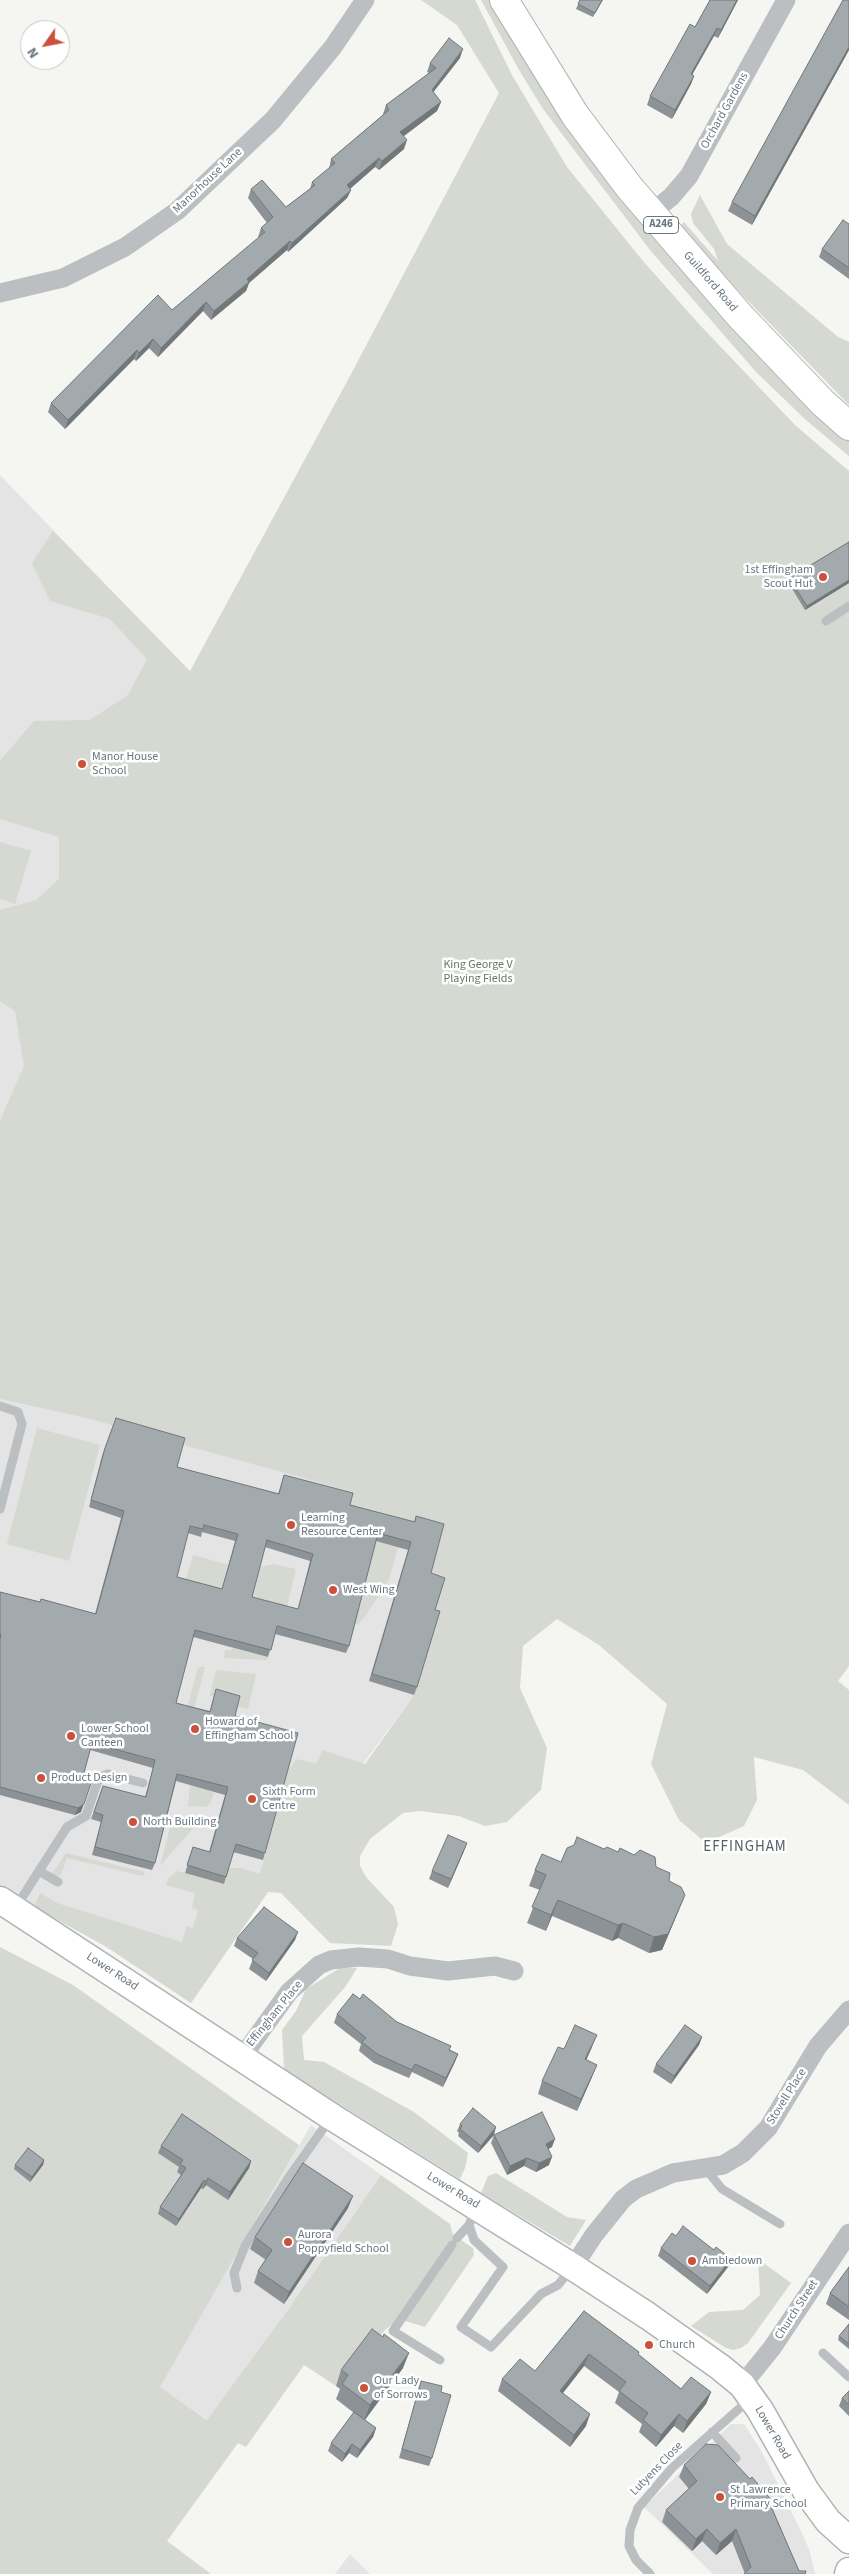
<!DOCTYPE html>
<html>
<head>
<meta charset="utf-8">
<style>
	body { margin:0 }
	#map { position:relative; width:849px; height:2574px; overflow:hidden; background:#f5f5f2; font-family:"Source Sans 3",sans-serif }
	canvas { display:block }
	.north { position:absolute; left:20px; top:20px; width:50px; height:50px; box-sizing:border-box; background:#fff; border:1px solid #c3c9cc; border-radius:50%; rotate:237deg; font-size:14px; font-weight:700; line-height:20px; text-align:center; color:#68777f }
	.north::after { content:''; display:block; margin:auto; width:18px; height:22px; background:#cc513b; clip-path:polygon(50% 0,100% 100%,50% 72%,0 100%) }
</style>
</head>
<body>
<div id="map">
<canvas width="849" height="2574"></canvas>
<div class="north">N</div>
</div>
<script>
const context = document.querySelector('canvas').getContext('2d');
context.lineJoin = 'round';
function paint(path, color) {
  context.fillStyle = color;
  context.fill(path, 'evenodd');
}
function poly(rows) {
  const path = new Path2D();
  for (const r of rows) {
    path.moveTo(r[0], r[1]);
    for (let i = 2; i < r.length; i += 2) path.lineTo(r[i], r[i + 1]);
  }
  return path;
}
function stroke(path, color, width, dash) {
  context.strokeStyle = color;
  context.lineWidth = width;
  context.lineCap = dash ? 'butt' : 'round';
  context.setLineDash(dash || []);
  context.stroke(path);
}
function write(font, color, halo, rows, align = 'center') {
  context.font = font + ' "Source Sans 3",sans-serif';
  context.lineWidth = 5;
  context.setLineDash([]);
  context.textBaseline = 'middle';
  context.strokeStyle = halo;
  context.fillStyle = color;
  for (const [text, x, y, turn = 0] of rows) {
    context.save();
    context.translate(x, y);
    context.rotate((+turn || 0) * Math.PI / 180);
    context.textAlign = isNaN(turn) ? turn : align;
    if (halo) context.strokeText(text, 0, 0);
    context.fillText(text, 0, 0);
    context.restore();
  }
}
const built = poly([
	[0,475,189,671,58,991,0,1120],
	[0,1399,86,1418,408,1507,414,1695,268,1892,191,2003,105,1946,0,1887],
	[311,2125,381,2175,287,2311,208,2420,159,2387],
	[731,2424,744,2424,763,2454,802,2533,810,2552,815,2574,713,2574,644,2507],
	[350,2554,370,2574,335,2574]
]);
const green = poly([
	[421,0,475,0,512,75,567,167,643,261,698,323,795,425,849,471,849,1666,838,1681,849,1690,849,1805,803,1770,754,1757,757,1800,744,1826,706,1843,679,1820,651,1764,667,1704,599,1645,557,1619,523,1646,520,1688,547,1748,541,1790,507,1822,485,1826,459,1816,419,1811,403,1813,370,1839,360,1856,360,1866,366,1877,394,1907,398,1924,391,1946,330,1943,281,1893,268,1892,191,2003,105,1946,34,1907,40,1893,57,1903,182,1942,187,1926,193,1928,198,1910,192,1908,195,1893,166,1885,168,1879,177,1871,223,1884,228,1868,241,1868,260,1874,288,1771,297,1759,316,1764,323,1750,365,1764,414,1695,437,1619,409,1575,420,1553,404,1525,389,1580,364,1618,357,1625,354,1624,348,1513,353,1492,86,1418,0,1399,0,1120,24,1066,15,1011,0,1001,0,910,36,900,59,879,59,837,0,819,0,761,34,721,90,720,128,695,147,659,110,619,50,601,32,563,53,531,190,671,350,376,499,93,457,25],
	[481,0,490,0,849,438,849,456,807,421,756,372,650,250,543,109,519,70],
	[700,195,727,244,838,337,849,342,849,405,686,237,681,225,684,222,718,261,714,249,693,223,691,214],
	[0,842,31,851,15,904,0,899],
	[37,1428,100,1445,69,1561,7,1544],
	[193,1555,233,1566,227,1568,224,1582,226,1594,181,1596],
	[274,1564,296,1569,287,1607,251,1598,259,1567],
	[233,1648,268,1657,266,1660,224,1658,225,1650,231,1650],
	[198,1667,205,1667,188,1733,181,1731],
	[216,1670,256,1674,248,1709,237,1706,237,1703,210,1696],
	[190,1785,214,1792,211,1802,206,1807,188,1806],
	[173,1816,203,1817,160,1866],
	[66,1853,145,1872,143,1876,67,1858,61,1874,58,1876,52,1874],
	[0,1947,73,1985,299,2145,160,2387,207,2420,287,2311,381,2175,450,2224,453,2235,473,2248,474,2255,425,2327,399,2319,385,2330,336,2386,304,2365,246,2447,238,2443,167,2541,211,2574,0,2574],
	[340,1968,357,1968,346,1986,302,2036,304,2060,324,2062,414,2112,468,2153,465,2168,460,2179,284,2070,282,2030,296,2011,306,1989],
	[496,2173,567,2217,586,2220,570,2246,481,2193,488,2176],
	[758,2259,791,2283,748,2343,741,2348,733,2350,726,2348,691,2326,709,2312,743,2310,760,2295]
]);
const lane = poly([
	[826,621,849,606],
	[0,1406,18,1412,22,1424,0,1509],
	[39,1871,58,1882],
	[16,1907,67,1827,86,1816,97,1783,103,1776,108,1774,143,1783],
	[705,2168,722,2189,780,2224],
	[475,2210,469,2225,474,2240,503,2267,461,2327,491,2347,541,2294,558,2285,571,2269],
	[457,2238,469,2225],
	[237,2288,234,2273,245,2246,289,2177,330,2119],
	[823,2353,849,2377],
	[440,2360,393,2331,452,2245],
	[712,2432,736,2458],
	[650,2574,636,2560,629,2546,630,2530,638,2508,672,2468,750,2399]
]);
const street = poly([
	[651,213,671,197,689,176,786,0],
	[0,293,63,278,125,247,177,211,273,120,333,47,365,0],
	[242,2057,289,1992,319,1965,331,1960,359,1957,388,1959,410,1966,448,1971,495,1966,514,1971],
	[573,2267,594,2235,623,2199,636,2189,673,2173,723,2165,743,2153,768,2128,818,2046,849,2010],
	[742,2385,772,2348,849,2233]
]);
const secondary = poly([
	[0,1900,332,2117,573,2267,648,2316,720,2367,742,2385,760,2410,806,2491,828,2521,849,2540],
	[848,2574,849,2571]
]);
const primary = poly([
	[504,0,575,115,629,187,740,316,823,403,849,426]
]);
const wall = poly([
	[580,0,603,0,593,17,576,9],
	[710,0,738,0,718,38,714,36,692,75,694,76,691,84,672,119,647,105,650,96,695,27],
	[849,0,849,50,752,225,728,211,732,202],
	[460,58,433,92,441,102,437,111,404,136,404,149,379,170,375,167,350,189,351,190,347,198,288,252,287,250,249,283,246,291,211,320,203,311,158,357,149,348,136,361,134,359,65,429,48,412,51,403,172,310,259,238,258,237,261,228,267,223,248,198,251,189,286,207,310,189,312,182,329,169,331,159,383,115,383,114,386,105,429,73,427,72,430,63],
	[849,224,849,279,819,257,822,249],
	[849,542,849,583,805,610,788,582,789,578],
	[116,1418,177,1467,278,1494,284,1475,350,1505,414,1522,416,1516,431,1573,435,1610,417,1687,414,1695,369,1681,408,1550,376,1541,349,1646,346,1653,275,1634,268,1657,193,1637,176,1703,210,1711,216,1689,235,1716,265,1853,263,1860,233,1852,224,1884,185,1873,193,1847,209,1852,225,1795,176,1781,155,1863,152,1870,92,1855,101,1822,91,1819,103,1786,145,1797,153,1768,90,1750,82,1780,81,1812,75,1815,0,1795,0,1592,40,1602,41,1599,95,1614,121,1518,89,1507,102,1456],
	[202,1532,235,1541,222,1589,177,1577,188,1533,201,1537],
	[265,1547,310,1561,298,1609,252,1597],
	[604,1849,618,1852,656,1867,669,1881,679,1910,662,1950,649,1953,618,1938,612,1941,552,1916,546,1931,527,1923,540,1890,529,1886,535,1870],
	[464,1851,448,1888,429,1879,432,1871],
	[237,1938,295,1940,266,1981,249,1969,253,1959,234,1946],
	[360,1999,397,2022,458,2054,443,2087,412,2072,409,2078,374,2063,359,2051,361,2044,334,2023,337,2014],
	[702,2037,699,2045,671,2084,653,2072,656,2064],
	[592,2047,586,2060,592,2077,577,2111,538,2094,542,2081,564,2049],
	[460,2124,494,2135,478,2153,458,2136,459,2133,457,2131],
	[494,2135,552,2147,548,2149,549,2165,536,2172,524,2166,507,2175,491,2143],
	[161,2146,251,2161,249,2168,228,2200,206,2185,203,2189,201,2188,176,2226,158,2214,160,2207,181,2175,177,2172,179,2167,158,2153],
	[44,2160,43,2165,30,2182,14,2169,15,2165],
	[348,2208,284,2304,254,2283,258,2271,266,2260,250,2249,255,2237],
	[676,2236,714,2250,731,2259,728,2267,707,2294,658,2256,661,2248],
	[849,2267,849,2320,826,2304,830,2293],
	[584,2311,681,2389,711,2392,706,2404,683,2433,674,2426,656,2447,639,2432,642,2424,615,2403,619,2392,584,2366,563,2393,586,2426,570,2447,498,2391,502,2379,535,2371],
	[849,2324,849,2349,838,2340,839,2336],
	[403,2368,365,2420,376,2428,373,2437,357,2458,349,2453,342,2462,328,2451,331,2443,354,2413,336,2399,340,2389,336,2386,341,2370],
	[421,2381,432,2458,429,2466,399,2458],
	[849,2391,849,2416,839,2406,842,2398],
	[684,2465,771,2507,799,2571,745,2574,732,2541,716,2555,702,2541,692,2551,662,2522,666,2510,689,2489,679,2477]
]);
const shadedWall = poly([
	[737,0,738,0,718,38,721,30],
	[717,28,714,36,688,82,691,74],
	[849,47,849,50,752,225,755,216],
	[463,49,460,58,428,99,432,90],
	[694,76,691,84,672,119,675,110],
	[441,102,437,111,397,141,400,132],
	[407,140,404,149,379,170,382,161],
	[379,158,375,167,344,194,347,185],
	[351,190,347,198,288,252,292,243],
	[290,241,287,250,249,283,246,291,211,320,214,311,247,279],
	[206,302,203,311,158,357,161,348],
	[153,339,149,348,136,361,139,353],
	[137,350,134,359,65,429,68,420],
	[849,580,849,583,805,610,807,606],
	[84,1804,81,1812,75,1815,78,1808],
	[467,1843,464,1851,448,1888,451,1879],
	[685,1895,662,1950,649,1953,654,1937],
	[558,1900,552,1916,546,1931,551,1915],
	[623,1923,618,1938,612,1941,618,1925],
	[298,1932,295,1940,266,1981,269,1973],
	[597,2035,592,2047,581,2072,585,2059],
	[702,2037,699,2045,671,2084,674,2076],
	[458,2054,455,2062,443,2087,446,2078],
	[597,2065,592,2077,577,2111,581,2099],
	[496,2127,494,2135,478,2153,481,2146],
	[555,2139,552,2147,542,2152,546,2144],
	[552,2157,549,2165,536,2172,539,2163],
	[527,2158,524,2166,507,2175,510,2166],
	[44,2160,43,2165,30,2182,32,2177],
	[251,2161,249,2168,228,2200,230,2192],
	[208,2178,206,2185,203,2189,206,2182],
	[204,2180,201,2188,176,2226,179,2219],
	[353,2196,348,2208,284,2304,289,2292],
	[731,2259,728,2267,707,2294,710,2286],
	[409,2353,403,2368,364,2421,370,2405],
	[589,2354,584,2366,555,2403,560,2391],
	[711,2392,706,2404,683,2433,687,2421],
	[590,2414,586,2426,570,2447,574,2435],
	[679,2414,674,2426,656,2447,661,2435],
	[376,2428,373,2437,357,2458,360,2450],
	[352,2444,349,2453,342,2462,345,2454],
	[707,2529,702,2541,692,2551,696,2539],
	[736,2529,732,2541,716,2555,720,2543]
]);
const building = poly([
	[580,0,602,0,595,13,578,4,580,0],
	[710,0,737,0,721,30,717,28,691,74,694,76,675,110,650,96,690,24,695,27,710,0],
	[843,0,849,0,849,47,755,216,732,202,843,0],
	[449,38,463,49,432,90,441,102,400,132,407,140,382,161,379,158,347,185,351,190,292,243,290,241,247,279,249,282,214,311,206,302,161,348,153,339,139,353,137,350,68,420,51,403,158,295,172,310,265,232,261,228,273,217,251,189,262,180,286,207,315,185,312,182,335,163,331,159,389,110,386,105,436,68,430,63,449,38],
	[843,220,849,224,849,268,822,249,843,220],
	[849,542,849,580,807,606,789,578,849,542],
	[116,1418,185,1438,177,1467,279,1494,284,1475,353,1493,350,1505,415,1522,416,1516,444,1524,431,1573,445,1578,435,1610,440,1611,417,1687,372,1674,411,1542,378,1533,349,1646,277,1626,271,1650,195,1630,176,1703,210,1712,216,1689,240,1696,235,1716,298,1733,265,1853,236,1844,226,1877,187,1865,193,1847,210,1852,228,1787,177,1774,155,1863,95,1847,103,1815,94,1812,103,1786,146,1797,155,1760,92,1743,82,1780,91,1783,84,1804,78,1808,0,1787,0,1639,1,1634,0,1634,0,1592,40,1602,41,1599,96,1614,124,1511,91,1500,105,1448,116,1418],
	[204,1525,238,1534,222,1589,177,1577,190,1526,203,1529,204,1525],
	[267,1540,313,1554,298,1609,252,1597,267,1540],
	[448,1835,467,1843,451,1879,432,1871,448,1835],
	[577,1837,604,1849,607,1847,618,1852,620,1848,634,1855,640,1850,655,1857,656,1867,670,1873,669,1881,681,1887,685,1895,668,1934,654,1937,623,1923,618,1925,558,1900,551,1915,532,1907,546,1875,535,1870,542,1854,561,1862,567,1848,574,1845,577,1837],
	[264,1907,298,1932,269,1973,252,1960,258,1953,237,1938,264,1907],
	[353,1994,360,1999,363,1994,397,2022,451,2046,449,2050,458,2054,446,2078,415,2064,412,2070,377,2054,362,2042,366,2038,337,2014,353,1994],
	[575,2025,597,2035,585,2059,597,2065,581,2099,542,2081,558,2047,564,2049,575,2025],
	[685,2025,702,2037,674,2076,656,2064,685,2025],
	[473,2108,496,2127,481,2146,460,2129,462,2126,460,2124,473,2108],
	[542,2112,555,2139,546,2144,552,2157,539,2163,527,2158,510,2166,494,2135,542,2112],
	[182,2114,251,2161,230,2192,208,2178,206,2182,204,2180,179,2219,160,2207,186,2168,180,2164,183,2160,161,2146,182,2114],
	[28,2148,44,2160,32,2177,15,2165,28,2148],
	[303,2163,353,2196,289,2292,258,2271,272,2250,255,2237,303,2163],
	[683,2226,714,2250,716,2247,731,2259,710,2286,661,2248,672,2233,676,2236,683,2226],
	[849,2267,849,2307,830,2293,849,2267],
	[584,2311,639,2352,638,2354,681,2389,691,2377,711,2392,687,2421,679,2414,661,2435,643,2420,648,2413,619,2391,626,2382,589,2354,560,2391,590,2414,574,2435,502,2379,520,2359,535,2371,584,2311],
	[849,2324,849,2344,839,2336,849,2324],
	[372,2329,383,2337,384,2334,409,2353,370,2405,342,2384,348,2375,341,2370,372,2329],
	[421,2381,442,2386,441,2392,451,2395,432,2458,402,2449,421,2381],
	[849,2391,849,2405,842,2398,849,2391],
	[354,2412,376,2428,360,2450,352,2444,345,2454,331,2443,354,2412],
	[706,2444,718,2445,750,2479,752,2477,773,2502,770,2504,799,2571,806,2571,805,2574,744,2574,751,2567,736,2529,720,2543,707,2529,696,2539,666,2510,697,2481,684,2465,706,2444]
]);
const markers = [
	[823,577,5,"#cc513b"],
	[82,764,5,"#cc513b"],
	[291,1525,5,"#cc513b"],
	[333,1590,5,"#cc513b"],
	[195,1729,5,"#cc513b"],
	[71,1736,5,"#cc513b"],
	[41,1778,5,"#cc513b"],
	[252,1799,5,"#cc513b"],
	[133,1822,5,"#cc513b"],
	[288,2242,5,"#cc513b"],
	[692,2261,5,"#cc513b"],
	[649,2345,5,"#cc513b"],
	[364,2388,5,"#cc513b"],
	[720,2497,5,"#cc513b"]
];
const shields = [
	[661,225,35]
];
const shieldNames = [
	["A246",661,225]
];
const streetNames = [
	["Orchard Gardens",725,111,-61],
	["Manorhouse Lane",208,181,-43],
	["Guildford Road",710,282,49],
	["Lower Road",112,1972,33],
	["Effingham Place",275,2014,-51],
	["Stovell Place",787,2097,-58],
	["Lower Road",453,2191,31],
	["Church Street",797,2310,-57],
	["Lower Road",772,2433,60],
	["Lutyens Close",657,2469,-46]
];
const poiNames = [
	["1st Effingham",813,570,"right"],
	["Scout Hut",813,584,"right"],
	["Manor House",92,757],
	["School",92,771],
	["Learning",301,1518],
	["Resource Center",301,1532],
	["West Wing",343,1590],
	["Howard of",205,1722],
	["Effingham School",205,1736],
	["Lower School",81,1729],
	["Canteen",81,1743],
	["Product Design",51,1778],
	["Sixth Form",262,1792],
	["Centre",262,1806],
	["North Building",143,1822],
	["Aurora",298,2235],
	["Poppyfield School",298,2249],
	["Ambledown",702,2261],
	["Church",659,2345],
	["Our Lady",374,2381],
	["of Sorrows",374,2395],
	["St Lawrence",730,2490],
	["Primary School",730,2504]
];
const parkNames = [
	["King George V",478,965],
	["Playing Fields",478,979]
];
const quarterNames = [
	["EFFINGHAM",745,1848]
];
paint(built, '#e3e4e3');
paint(green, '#d5d9d2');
stroke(secondary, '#adb3b6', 29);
stroke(primary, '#afb4b6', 30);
stroke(lane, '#bbbfc2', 9);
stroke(street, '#bbbfc2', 19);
stroke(secondary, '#fff', 26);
stroke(primary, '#fff', 28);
paint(wall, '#8c9296');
paint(shadedWall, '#72777a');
paint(building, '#a3aaae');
stroke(building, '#72777a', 1);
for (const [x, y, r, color] of markers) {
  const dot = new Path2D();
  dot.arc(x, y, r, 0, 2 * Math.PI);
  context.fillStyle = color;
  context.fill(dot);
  stroke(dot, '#fff', 2);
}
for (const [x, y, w] of shields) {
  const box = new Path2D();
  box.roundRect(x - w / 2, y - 8.5, w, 17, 4);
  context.fillStyle = '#fff';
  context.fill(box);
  stroke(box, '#68777f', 1);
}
write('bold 11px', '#68777f', null, shieldNames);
write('12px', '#68777f', '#fff', streetNames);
write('12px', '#68777f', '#fff', poiNames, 'left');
write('12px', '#6b7766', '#fff', parkNames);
context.letterSpacing = '1px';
write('15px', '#556066', '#fff', quarterNames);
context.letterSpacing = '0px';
</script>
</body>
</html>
